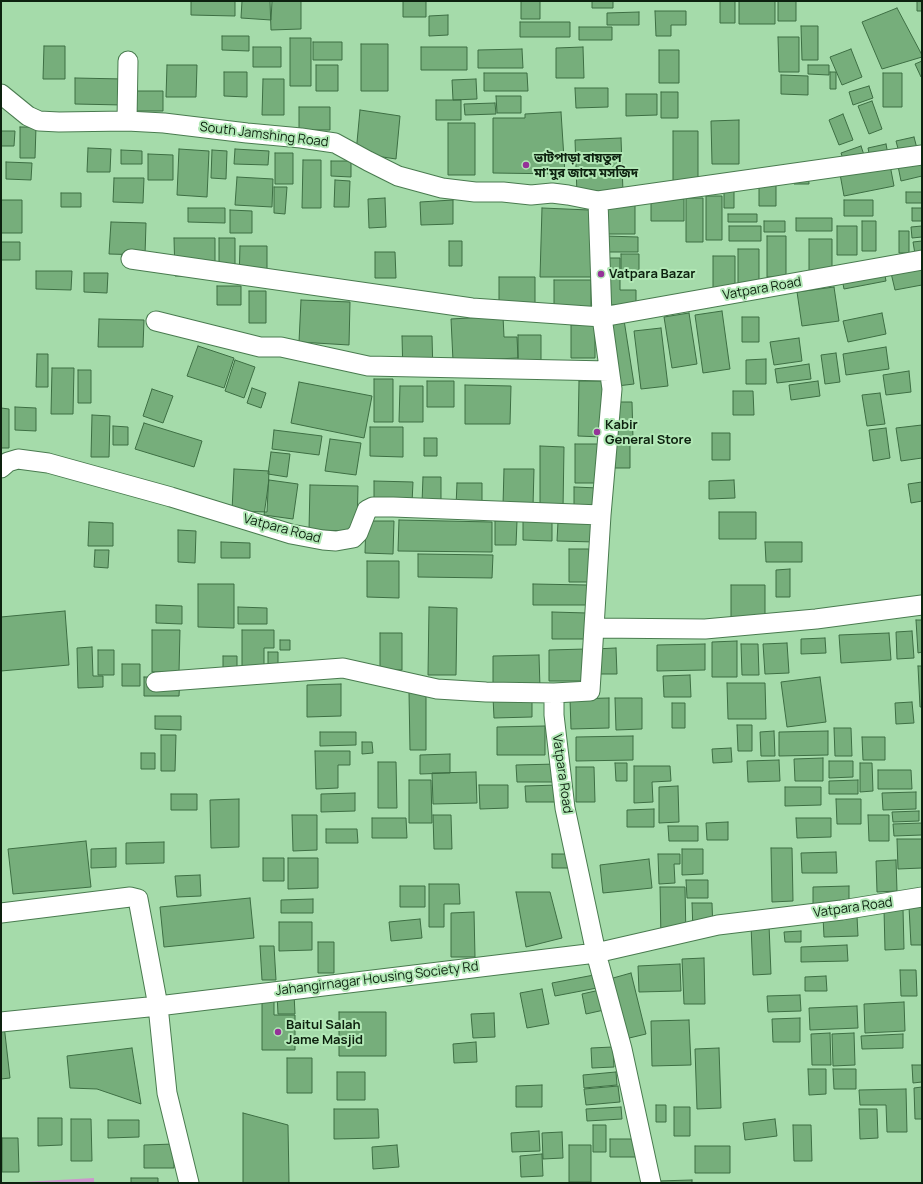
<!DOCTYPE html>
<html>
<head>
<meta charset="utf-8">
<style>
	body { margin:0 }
	#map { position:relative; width:923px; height:1184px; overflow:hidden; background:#a5dbaa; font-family:Manrope,sans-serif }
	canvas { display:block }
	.frame { position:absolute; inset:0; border:2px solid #0d210f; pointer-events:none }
</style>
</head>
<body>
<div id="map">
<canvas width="923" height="1184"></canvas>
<div class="frame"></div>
</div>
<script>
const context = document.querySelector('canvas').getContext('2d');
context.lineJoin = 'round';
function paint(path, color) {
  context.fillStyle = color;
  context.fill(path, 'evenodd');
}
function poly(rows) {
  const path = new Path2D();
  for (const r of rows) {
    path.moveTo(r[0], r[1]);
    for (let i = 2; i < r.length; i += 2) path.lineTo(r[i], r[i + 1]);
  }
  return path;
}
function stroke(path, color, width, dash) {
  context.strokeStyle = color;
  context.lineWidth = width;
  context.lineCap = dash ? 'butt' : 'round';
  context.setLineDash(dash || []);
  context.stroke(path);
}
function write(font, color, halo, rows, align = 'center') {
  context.font = font + ' Manrope,"Noto Sans Bengali",sans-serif';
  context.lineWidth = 4;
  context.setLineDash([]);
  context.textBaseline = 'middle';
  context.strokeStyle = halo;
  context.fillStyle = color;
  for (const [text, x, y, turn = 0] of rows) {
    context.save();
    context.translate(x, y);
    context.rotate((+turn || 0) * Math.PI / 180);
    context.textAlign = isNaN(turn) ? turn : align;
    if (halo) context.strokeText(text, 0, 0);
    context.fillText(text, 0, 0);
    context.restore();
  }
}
const water = poly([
	[94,1178,94,1183,6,1183]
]);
const building = poly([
	[191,1,235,1,235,16,191,15,191,1],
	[242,1,272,1,271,20,241,18,242,1],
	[270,1,301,1,301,29,271,30,270,1],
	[403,1,426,1,426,17,403,17,403,1],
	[521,1,540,1,540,19,521,19,521,1],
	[592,1,613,1,613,8,592,8,592,1],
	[720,1,735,1,735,23,720,23,720,1],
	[739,1,775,1,775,24,739,24,739,1],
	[778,1,796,1,796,21,778,21,778,1],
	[917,1,922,1,922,11,917,11,917,1],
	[897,8,922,55,922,57,882,69,862,22,897,8],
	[655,11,686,11,686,25,671,25,671,36,656,36,655,11],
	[639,12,639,25,607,25,607,13,639,12],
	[448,15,448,35,429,36,429,16,448,15],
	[520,22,570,22,570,37,520,37,520,22],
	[801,26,818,26,818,60,802,60,801,26],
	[579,27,612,27,612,40,579,40,579,27],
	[222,36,249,36,249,51,222,50,222,36],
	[778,37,799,37,799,72,779,72,778,37],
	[290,38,311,38,311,86,290,86,290,38],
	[313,42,342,42,342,60,313,60,313,42],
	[361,44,388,44,388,91,361,91,361,44],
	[44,46,65,46,65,79,43,79,44,46],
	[253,47,281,47,281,67,253,67,253,47],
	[421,47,467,47,467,70,421,70,421,47],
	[583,47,584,78,556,78,556,48,583,47],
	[522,49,523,68,478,68,478,50,522,49],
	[851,49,862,77,842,85,830,57,851,49],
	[659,50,679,50,679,83,659,83,659,50],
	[922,61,922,76,921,77,915,64,922,61],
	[167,65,197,65,196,97,166,97,167,65],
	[316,65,338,65,338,91,316,91,316,65],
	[808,65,829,65,829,75,808,74,808,65],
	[224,72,247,72,247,97,224,96,224,72],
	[830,72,836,72,836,89,830,89,830,72],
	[484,73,527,73,528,91,484,91,484,73],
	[883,73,902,73,902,107,883,107,883,73],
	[781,75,808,76,808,95,781,94,781,75],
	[75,78,123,79,123,105,75,104,75,78],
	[263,79,284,79,284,115,262,115,263,79],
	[476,79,477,99,453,100,452,80,476,79],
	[869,86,873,98,853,105,849,92,869,86],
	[575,88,608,88,608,107,576,108,575,88],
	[134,91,163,91,163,111,134,111,134,91],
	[661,92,678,92,678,118,661,118,661,92],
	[626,94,657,94,657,115,626,116,626,94],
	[496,96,521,96,521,113,497,113,496,96],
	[436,100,461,100,461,120,436,120,436,100],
	[872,101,882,129,869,134,858,106,872,101],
	[495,103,496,114,465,115,464,104,495,103],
	[299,107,330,107,330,130,299,130,299,107],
	[360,110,400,116,396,159,356,153,360,110],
	[561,112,565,174,493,173,493,118,525,118,525,114,561,112],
	[843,114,853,140,839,145,829,120,843,114],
	[739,120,739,164,712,164,711,121,739,120],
	[448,123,475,123,475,175,448,175,448,123],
	[20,127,36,127,35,158,20,158,20,127],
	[1,131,15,131,14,146,1,146,1,131],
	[673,131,698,131,698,184,673,184,673,131],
	[914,137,919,156,901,160,896,141,914,137],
	[621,138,623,192,577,194,575,140,621,138],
	[886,144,894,186,844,196,840,174,872,168,868,148,886,144],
	[861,146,866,161,846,168,841,153,861,146],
	[88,148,111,149,110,172,87,172,88,148],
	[179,149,209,151,207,197,177,195,179,149],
	[235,149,269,151,268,165,234,164,235,149],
	[121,150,142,151,142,164,121,164,121,150],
	[212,150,227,151,226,179,211,178,212,150],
	[275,153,293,153,293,184,275,184,275,153],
	[148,154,173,155,173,180,148,180,148,154],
	[303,160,321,160,321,208,302,208,303,160],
	[331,161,351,161,351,177,331,176,331,161],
	[922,161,922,176,901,181,898,166,922,161],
	[6,162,32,163,31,180,6,179,6,162],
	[808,170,809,184,794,184,794,171,808,170],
	[237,177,273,179,272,207,235,205,237,177],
	[114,178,144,178,143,203,113,202,114,178],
	[335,180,350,181,349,207,334,207,335,180],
	[759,181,776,181,776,206,759,206,759,181],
	[274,187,287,187,285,214,274,213,274,187],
	[724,189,734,189,734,208,724,208,724,189],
	[906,192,922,192,922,203,906,203,906,192],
	[61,193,81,193,81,207,61,207,61,193],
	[706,196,722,196,722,240,706,240,706,196],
	[385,198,386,227,369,228,368,199,385,198],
	[686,198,703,198,703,242,686,242,686,198],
	[651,199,684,199,684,221,651,221,651,199],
	[1,200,22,200,22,233,1,233,1,200],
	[453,200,453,224,421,225,420,202,453,200],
	[844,200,873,200,873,216,844,216,844,200],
	[604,202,635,202,635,234,604,234,604,202],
	[188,208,225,208,225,223,188,222,188,208],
	[542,208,589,210,592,277,540,277,542,208],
	[912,208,922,208,922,221,912,221,912,208],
	[230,210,252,211,252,233,230,233,230,210],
	[728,214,757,214,757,222,728,222,728,214],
	[796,218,832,218,832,231,796,231,796,218],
	[764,221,785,221,785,232,764,232,764,221],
	[862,221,876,221,876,251,862,251,862,221],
	[111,222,146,223,145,255,109,254,111,222],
	[729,226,761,226,761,241,729,241,729,226],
	[837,226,857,226,857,255,837,255,837,226],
	[922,226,922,237,912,238,911,227,922,226],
	[899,231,909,231,909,253,899,253,899,231],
	[605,236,638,237,638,252,605,252,605,236],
	[767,236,786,236,786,277,767,277,767,236],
	[174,238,215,238,215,276,175,276,174,238],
	[219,238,235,238,235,281,219,281,219,238],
	[809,239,832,239,832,274,809,274,809,239],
	[449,241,462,241,462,266,449,266,449,241],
	[922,241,922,253,915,254,913,242,922,241],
	[1,242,20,242,20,260,1,260,1,242],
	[240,246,267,246,267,283,239,283,240,246],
	[738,249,759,249,759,286,738,286,738,249],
	[375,252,395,252,396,278,375,278,375,252],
	[621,254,639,254,639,278,621,278,621,254],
	[713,256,735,256,735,291,713,291,713,256],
	[604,258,620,258,620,290,636,290,636,305,604,305,604,258],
	[922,268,922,285,895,290,891,273,922,268],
	[884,270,886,281,844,289,842,279,884,270],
	[36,271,72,271,71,290,36,289,36,271],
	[84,273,108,273,107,293,84,292,84,273],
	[499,277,535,277,535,309,499,309,499,277],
	[554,280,591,280,591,316,554,316,554,280],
	[217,286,241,286,241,305,217,305,217,286],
	[834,287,839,321,802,326,797,292,834,287],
	[249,291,266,291,266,323,249,323,249,291],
	[301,300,350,302,349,345,299,342,301,300],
	[722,311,730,369,703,373,695,315,722,311],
	[689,313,697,364,672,368,664,317,689,313],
	[882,313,886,334,848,342,843,321,882,313],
	[503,316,504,337,517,337,518,358,453,361,451,319,503,316],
	[742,317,759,317,759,342,742,342,742,317],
	[99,319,144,320,143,347,98,347,99,319],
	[624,320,634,384,617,386,606,322,624,320],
	[571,325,595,325,595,358,571,358,571,325],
	[661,328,668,386,641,389,634,331,661,328],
	[518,335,541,335,541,370,518,370,518,335],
	[402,336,432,336,433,375,403,376,402,336],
	[799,338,802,361,774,365,770,342,799,338],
	[198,346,234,358,224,388,187,376,198,346],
	[886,347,889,369,846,375,843,354,886,347],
	[836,353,840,382,825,384,821,355,836,353],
	[37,354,48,354,48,387,36,387,37,354],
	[766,359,766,384,746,384,746,360,766,359],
	[235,360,255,367,244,398,225,391,235,360],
	[809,364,811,379,777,383,775,369,809,364],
	[52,368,74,368,73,414,51,414,52,368],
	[78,370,91,370,91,403,78,403,78,370],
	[909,371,911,392,886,395,883,375,909,371],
	[374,379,393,379,393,422,374,422,374,379],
	[427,381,454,381,454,407,427,407,427,381],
	[579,381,604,381,603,437,578,436,579,381],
	[818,381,820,396,791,400,789,385,818,381],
	[299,382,372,396,364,438,291,423,299,382],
	[465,385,511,386,510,424,465,424,465,385],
	[400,386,423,386,423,422,399,422,400,386],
	[252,388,266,393,261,408,247,403,252,388],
	[152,389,173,396,163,423,143,416,152,389],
	[733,391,753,391,754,415,733,415,733,391],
	[880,393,885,424,867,426,862,395,880,393],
	[615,402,632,402,633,439,616,439,615,402],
	[15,407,36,408,36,431,15,430,15,407],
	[1,408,9,409,9,448,1,448,1,408],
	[92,415,110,416,109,457,91,457,92,415],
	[144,423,202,441,194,467,135,449,144,423],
	[922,425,922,458,901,461,896,428,922,425],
	[113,426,128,427,128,445,113,445,113,426],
	[370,427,403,427,403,457,370,456,370,427],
	[886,428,890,458,873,461,869,430,886,428],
	[274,430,322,436,319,455,272,449,274,430],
	[712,433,730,433,730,460,712,460,712,433],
	[424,438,437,438,437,456,424,456,424,438],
	[330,439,361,443,356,475,325,471,330,439],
	[575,444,600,444,600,483,575,483,575,444],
	[615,444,630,444,630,468,615,468,615,444],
	[540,446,564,447,563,509,540,509,540,446],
	[271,452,290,454,287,477,268,474,271,452],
	[234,469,269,471,267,512,232,511,234,469],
	[504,469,534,469,533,506,503,505,504,469],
	[423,477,441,477,441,503,422,503,423,477],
	[269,480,298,484,293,519,264,515,269,480],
	[734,480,735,498,709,499,709,481,734,480],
	[374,481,413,482,412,503,374,502,374,481],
	[922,482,922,501,911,503,908,484,922,482],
	[457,483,482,483,482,506,456,506,457,483],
	[310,485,358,486,357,531,309,530,310,485],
	[574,487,598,488,598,508,574,508,574,487],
	[719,512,756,512,756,539,719,539,719,512],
	[399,520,492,522,492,552,398,551,399,520],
	[366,521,394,521,393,554,365,553,366,521],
	[495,521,517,521,516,545,495,545,495,521],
	[523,521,552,522,552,541,523,540,523,521],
	[89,522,113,523,113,546,88,546,89,522],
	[558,522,595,522,595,542,557,541,558,522],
	[178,530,196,531,195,563,178,562,178,530],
	[221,542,250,543,250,558,221,558,221,542],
	[765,542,802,542,802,562,766,562,765,542],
	[569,549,589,549,589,582,569,582,569,549],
	[95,550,109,550,108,568,94,567,95,550],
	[418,554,493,555,492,578,418,577,418,554],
	[367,561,399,561,399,598,367,597,367,561],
	[790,569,790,597,776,597,776,570,790,569],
	[198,584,234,584,234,628,198,627,198,584],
	[533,584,587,585,587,605,533,605,533,584],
	[731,585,765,585,765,620,731,621,731,585],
	[156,605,182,606,182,624,156,623,156,605],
	[238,607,267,608,267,624,238,624,238,607],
	[429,607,457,608,456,675,428,675,429,607],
	[65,611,69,665,1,671,1,617,65,611],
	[552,612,587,613,587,639,552,639,552,612],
	[916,620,922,620,922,652,918,653,916,620],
	[152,630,180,630,179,672,152,672,152,630],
	[242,630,274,630,274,648,264,648,264,666,242,666,242,630],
	[912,631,914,658,897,659,896,632,912,631],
	[380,633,402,633,402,670,380,670,380,633],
	[889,633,891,660,841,663,839,635,889,633],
	[825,638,826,653,801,654,801,639,825,638],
	[280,640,290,640,290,650,280,650,280,640],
	[737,641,737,677,712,677,712,642,737,641],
	[787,643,789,673,765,674,763,644,787,643],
	[705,644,705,670,657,671,657,645,705,644],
	[741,644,758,644,759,675,742,675,741,644],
	[92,647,93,676,103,676,103,687,78,688,77,648,92,647],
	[616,648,617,674,595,674,594,649,616,648],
	[586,649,587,681,549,681,549,650,586,649],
	[98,650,114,650,114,675,98,675,98,650],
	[268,652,278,652,278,668,268,668,268,652],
	[539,655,540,688,493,688,493,656,539,655],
	[223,656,237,656,237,674,223,674,223,656],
	[122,664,140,664,140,686,122,686,122,664],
	[918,666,922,666,922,707,920,707,918,666],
	[690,675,691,697,664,697,663,676,690,675],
	[144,677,180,677,179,696,144,696,144,677],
	[820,677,826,722,787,727,781,682,820,677],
	[727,683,765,683,766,719,728,719,727,683],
	[341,684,341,716,307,717,307,685,341,684],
	[409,692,426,692,426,750,410,750,409,692],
	[493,697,532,697,532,717,494,718,493,697],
	[609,698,609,728,571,729,570,699,609,698],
	[615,698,642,698,642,729,616,730,615,698],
	[912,702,914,723,896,724,895,703,912,702],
	[672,703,685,703,685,728,672,728,672,703],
	[155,716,181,716,181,730,155,729,155,716],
	[737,725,752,725,752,751,738,751,737,725],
	[545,726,545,755,497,755,497,727,545,726],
	[834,728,851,728,852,756,835,756,834,728],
	[774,731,775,756,761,756,760,732,774,731],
	[828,731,828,755,779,756,779,732,828,731],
	[320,732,356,732,356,745,320,746,320,732],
	[161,735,176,735,175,771,161,771,161,735],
	[633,736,633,760,576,761,576,737,633,736],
	[862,737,885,737,885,760,863,760,862,737],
	[362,742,372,742,373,753,362,754,362,742],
	[731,748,732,762,713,763,712,749,731,748],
	[315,751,350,751,350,765,338,765,338,788,316,789,315,751],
	[141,753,155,753,155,769,141,769,141,753],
	[450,754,450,773,420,774,420,755,450,754],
	[823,758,823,781,795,781,794,759,823,758],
	[779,760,780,781,748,782,747,761,779,760],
	[829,761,853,761,853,777,829,778,829,761],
	[378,762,396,762,397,808,378,808,378,762],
	[615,763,627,763,627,781,616,781,615,763],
	[860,763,872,763,873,791,860,792,860,763],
	[557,764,557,782,517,782,516,765,557,764],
	[634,766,670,766,671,781,652,782,653,802,634,803,634,766],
	[576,767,594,767,595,802,576,802,576,767],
	[878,770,911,770,912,789,878,789,878,770],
	[476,772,477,803,433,804,432,773,476,772],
	[409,780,431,780,432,823,409,823,409,780],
	[858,780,858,794,829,794,829,781,858,780],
	[479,785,508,785,508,808,480,809,479,785],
	[559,785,560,802,526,802,525,786,559,785],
	[678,786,679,822,659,823,659,787,678,786],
	[785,787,821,787,821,805,785,806,785,787],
	[916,792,916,809,883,810,882,793,916,792],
	[355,793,355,811,321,812,321,794,355,793],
	[171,794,197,794,197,810,171,810,171,794],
	[239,799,239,847,211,848,210,800,239,799],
	[836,799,861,799,861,824,837,824,836,799],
	[654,809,654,827,627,827,627,810,654,809],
	[919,811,919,821,893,822,892,812,919,811],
	[292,815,317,815,317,850,293,851,292,815],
	[433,815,451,815,452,849,434,849,433,815],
	[868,815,889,815,889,841,869,841,868,815],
	[372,818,406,818,407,838,372,838,372,818],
	[796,818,831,818,831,837,797,838,796,818],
	[728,822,728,840,707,840,706,823,728,822],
	[922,823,922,835,894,836,893,824,922,823],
	[668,826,698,826,698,841,669,841,668,826],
	[326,829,357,829,358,843,326,843,326,829],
	[897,839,922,839,922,868,898,869,897,839],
	[86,841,91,887,13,894,8,849,86,841],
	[164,842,164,863,126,864,126,843,164,842],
	[116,848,116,867,91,868,91,849,116,848],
	[771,848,792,848,793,901,772,902,771,848],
	[682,849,703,849,703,874,682,875,682,849],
	[836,852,837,873,802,873,801,853,836,852],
	[552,854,570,854,570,868,552,868,552,854],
	[658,854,680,854,680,864,674,864,675,883,659,884,658,854],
	[263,858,284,858,284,881,263,881,263,858],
	[288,858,318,858,318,888,288,889,288,858],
	[649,859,652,888,603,893,600,865,649,859],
	[896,860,897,891,877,892,876,861,896,860],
	[200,875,201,896,177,897,175,876,200,875],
	[686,880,708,880,708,898,687,898,686,880],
	[429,884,459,884,460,904,444,904,444,927,429,927,429,884],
	[400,886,425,886,425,907,400,907,400,886],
	[849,886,849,907,813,907,813,887,849,886],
	[660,887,685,887,686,940,661,940,660,887],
	[516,892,550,892,562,938,526,947,516,892],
	[250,898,254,938,164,947,160,907,250,898],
	[313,899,313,913,281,913,281,900,313,899],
	[692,903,712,903,713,932,693,932,692,903],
	[922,906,922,945,911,945,909,907,922,906],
	[884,909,903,909,904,949,885,950,884,909],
	[474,912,475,957,451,957,451,913,474,912],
	[857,916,858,936,824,937,823,917,857,916],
	[420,919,422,938,391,941,389,922,420,919],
	[279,922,312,922,312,950,279,951,279,922],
	[751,925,769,925,771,974,753,975,751,925],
	[801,931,801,942,785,942,784,932,801,931],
	[318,942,334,942,334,973,318,973,318,942],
	[847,945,848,961,801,962,801,947,847,945],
	[260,946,274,946,276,980,262,980,260,946],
	[704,958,705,1004,684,1004,682,959,704,958],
	[680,964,681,991,639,992,638,966,680,964],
	[900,970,916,970,917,996,901,996,900,970],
	[631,973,646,1034,621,1040,606,980,631,973],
	[594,975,597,988,555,996,552,983,594,975],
	[826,976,827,991,805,991,805,977,826,976],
	[542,989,549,1024,527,1028,520,993,542,989],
	[600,990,604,1010,586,1014,582,994,600,990],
	[277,994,294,994,295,1014,278,1014,277,994],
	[800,995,801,1011,768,1012,767,996,800,995],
	[262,996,274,996,274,1015,295,1015,295,1050,262,1050,262,996],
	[904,1002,905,1031,865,1033,864,1004,904,1002],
	[857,1006,858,1028,810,1030,809,1008,857,1006],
	[339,1012,386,1012,386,1056,339,1056,339,1012],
	[494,1013,495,1037,473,1038,471,1014,494,1013],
	[800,1018,800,1042,773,1042,772,1019,800,1018],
	[689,1020,691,1065,652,1066,651,1021,689,1020],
	[4,1025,10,1078,1,1079,1,1026,4,1025],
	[830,1033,831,1065,812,1065,811,1034,830,1033],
	[854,1033,855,1065,833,1066,832,1034,854,1033],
	[903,1034,903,1048,862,1049,861,1036,903,1034],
	[476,1042,477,1062,454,1063,453,1044,476,1042],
	[613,1047,614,1067,592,1068,591,1048,613,1047],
	[132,1048,141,1104,97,1089,70,1088,67,1056,132,1048],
	[719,1048,721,1108,697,1109,695,1049,719,1048],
	[287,1058,312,1058,312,1093,287,1093,287,1058],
	[912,1065,922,1065,922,1082,913,1083,912,1065],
	[808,1069,826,1069,826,1094,809,1095,808,1069],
	[833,1069,856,1069,856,1089,834,1089,833,1069],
	[337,1072,365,1072,365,1100,337,1100,337,1072],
	[616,1072,617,1085,584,1088,583,1075,616,1072],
	[542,1085,542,1107,516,1107,516,1086,542,1085],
	[618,1086,620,1102,586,1105,584,1089,618,1086],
	[922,1087,922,1119,915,1119,914,1088,922,1087],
	[906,1089,907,1132,887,1132,886,1105,860,1105,859,1090,906,1089],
	[656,1105,666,1105,666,1122,656,1122,656,1105],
	[621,1107,622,1119,587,1121,586,1109,621,1107],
	[674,1107,690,1107,690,1136,674,1136,674,1107],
	[334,1109,378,1109,379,1138,334,1139,334,1109],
	[859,1109,877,1109,878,1138,860,1139,859,1109],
	[243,1113,288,1125,289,1183,243,1183,243,1113],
	[38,1118,62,1118,62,1145,38,1146,38,1118],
	[71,1119,91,1119,92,1161,71,1161,71,1119],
	[775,1119,777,1136,745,1140,743,1123,775,1119],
	[108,1120,139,1120,139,1137,108,1138,108,1120],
	[593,1125,606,1125,606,1152,593,1152,593,1125],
	[793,1125,811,1125,812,1161,794,1161,793,1125],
	[539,1131,540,1151,512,1152,511,1133,539,1131],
	[562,1132,563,1158,543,1159,542,1133,562,1132],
	[2,1138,18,1138,19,1172,2,1172,2,1138],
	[610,1139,639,1139,639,1157,610,1157,610,1139],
	[174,1144,174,1168,144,1168,144,1145,174,1144],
	[397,1145,399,1167,373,1169,372,1147,397,1145],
	[569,1145,591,1145,591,1182,569,1182,569,1145],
	[695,1146,730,1146,730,1173,695,1173,695,1146],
	[542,1154,543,1176,521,1177,520,1156,542,1154],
	[131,1178,158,1178,158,1183,131,1183,131,1178],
	[692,1180,692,1183,657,1183,657,1181,692,1180]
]);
const street = poly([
	[1,94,28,116,39,121,59,122,127,121,164,123,247,133,301,138,335,143,368,161,398,176,442,188,475,192,503,192,531,195,552,193,568,195,598,201,922,155],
	[127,121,128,61],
	[598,201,602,317,612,389,601,515,590,691,554,693,554,715,565,808,596,953,622,1049,651,1183],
	[131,259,472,308,602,317,922,260],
	[156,321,260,347,281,347,368,366,609,371],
	[1,468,8,462,18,459,48,463,171,497,291,534,323,540,336,541,353,538,358,533,367,510,373,507,393,507,601,515],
	[594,628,705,629,816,619,922,605],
	[156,682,343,668,437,689,486,692,554,693],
	[1,913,130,897,138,899,158,1006,167,1093,189,1183],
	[1,1022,158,1006,596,953,718,925,842,910,922,897]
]);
const markers = [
	[526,165,4,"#953298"],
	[601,274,4,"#953298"],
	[597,432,4,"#953298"],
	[278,1032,4,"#953298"]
];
const streetNames = [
	["South Jamshing Road",264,135,7],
	["Vatpara Road",762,289,-10],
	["Vatpara Road",282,529,15],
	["Vatpara Road",562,774,82],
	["Vatpara Road",853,908,-8],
	["Jahangirnagar Housing Society Rd",377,979,-7]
];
const poiNames = [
	["ভাটপাড়া বায়তুল",534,158],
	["মা'মুর জামে মসজিদ",534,173],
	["Vatpara Bazar",609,274],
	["Kabir",605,425],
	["General Store",605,440],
	["Baitul Salah",286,1025],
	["Jame Masjid",286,1040]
];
paint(water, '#cc97cc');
paint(building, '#76ae7b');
stroke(building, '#3d6e43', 1);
stroke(street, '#497b4f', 21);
stroke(street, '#fff', 19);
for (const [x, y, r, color] of markers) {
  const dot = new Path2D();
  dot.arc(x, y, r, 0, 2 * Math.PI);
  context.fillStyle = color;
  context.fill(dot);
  stroke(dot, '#b2e8b6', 1.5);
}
write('13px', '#0d210f', '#b2e8b6', streetNames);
write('bold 13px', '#0d210f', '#b2e8b6', poiNames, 'left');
</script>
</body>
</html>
